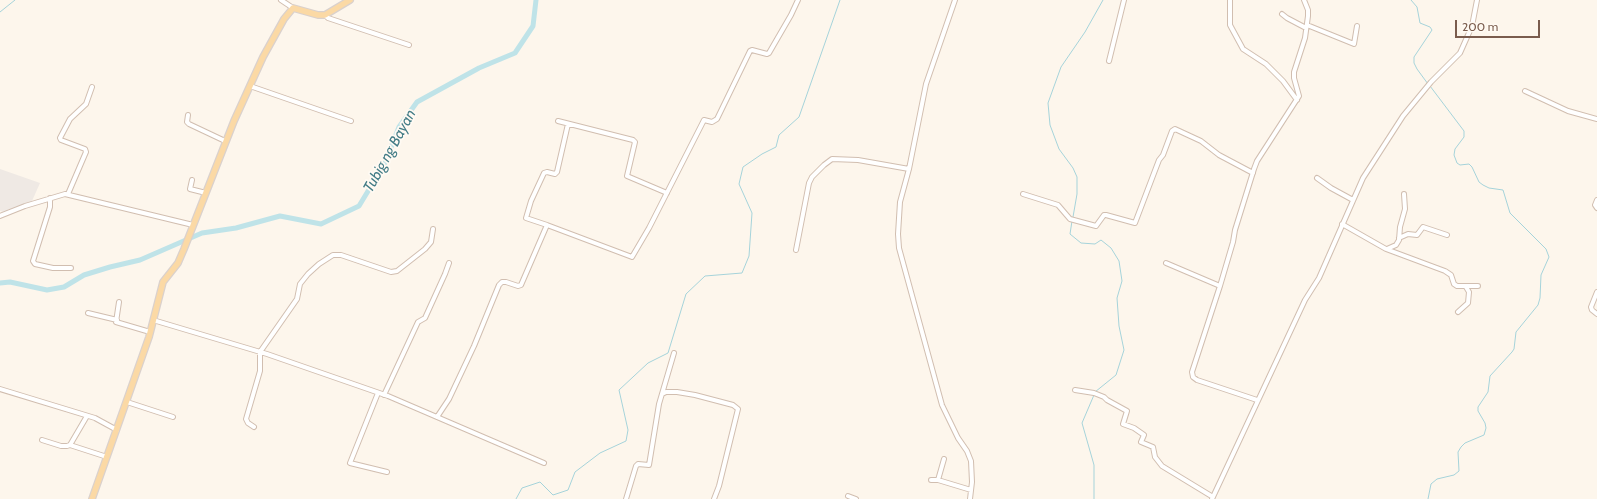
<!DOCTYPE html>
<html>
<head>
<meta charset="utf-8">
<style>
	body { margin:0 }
	#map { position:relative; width:1597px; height:499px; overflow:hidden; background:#fdf6ec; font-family:Cabin,sans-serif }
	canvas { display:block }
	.scale { position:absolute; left:1455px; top:20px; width:85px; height:18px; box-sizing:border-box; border:2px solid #7a5c4d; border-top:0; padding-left:5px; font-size:12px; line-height:14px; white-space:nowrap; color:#7a5c4d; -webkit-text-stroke:3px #fffaf3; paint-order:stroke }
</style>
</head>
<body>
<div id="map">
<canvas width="1597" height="499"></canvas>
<div class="scale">200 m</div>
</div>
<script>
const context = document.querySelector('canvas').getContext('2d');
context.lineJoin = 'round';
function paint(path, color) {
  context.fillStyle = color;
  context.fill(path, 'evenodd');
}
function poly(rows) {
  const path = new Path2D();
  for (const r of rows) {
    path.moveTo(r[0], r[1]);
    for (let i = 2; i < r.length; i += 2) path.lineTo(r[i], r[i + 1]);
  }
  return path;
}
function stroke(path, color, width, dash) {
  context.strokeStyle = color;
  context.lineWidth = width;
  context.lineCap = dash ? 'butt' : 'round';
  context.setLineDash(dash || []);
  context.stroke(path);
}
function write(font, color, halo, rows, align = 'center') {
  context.font = font + ' Cabin,sans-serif';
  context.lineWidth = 3.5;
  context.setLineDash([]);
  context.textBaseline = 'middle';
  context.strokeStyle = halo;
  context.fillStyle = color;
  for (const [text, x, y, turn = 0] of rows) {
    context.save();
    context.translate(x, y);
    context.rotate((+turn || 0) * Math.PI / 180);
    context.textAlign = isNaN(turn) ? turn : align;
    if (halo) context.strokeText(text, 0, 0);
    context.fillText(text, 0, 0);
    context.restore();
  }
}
const industrial = poly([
	[0,169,40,183,32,201,3,212,0,211]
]);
const stream = poly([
	[1411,0,1417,7,1420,23,1430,27,1432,30,1414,57,1414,63,1417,69,1428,84],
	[0,12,15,0],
	[1073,217,1077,194,1077,177,1073,168,1059,149,1050,125,1048,103,1061,67,1085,32,1103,0],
	[1072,221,1070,234,1081,243,1095,244,1101,240,1111,248,1119,261,1122,281,1117,298,1119,326,1124,350,1116,375,1095,392],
	[1094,395,1082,423,1094,465,1094,499],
	[516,499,522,488,540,482,553,495,568,490,575,472,600,453,626,441,628,430,619,390,648,363,668,353,686,294,705,276,742,273,749,256,752,213,739,184,743,167,762,154,776,147,779,135,799,117,840,0],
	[1428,499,1431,484,1437,479,1454,475,1459,471,1458,452,1461,447,1465,443,1484,435,1486,428,1485,423,1478,411,1478,407,1488,392,1490,376,1512,352,1514,349,1516,332,1538,305,1540,298,1541,275,1549,257,1546,249,1510,213,1503,190,1489,188,1483,185,1479,182,1472,167,1469,164,1460,165,1457,163,1454,155,1455,149,1464,137,1464,131,1430,86]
]);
const river = poly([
	[0,283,10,282,47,290,64,287,84,275,110,267,140,260,202,233,236,228,280,216,321,224,359,206,385,163,399,127,417,102,479,68,515,53,533,26,536,0]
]);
const minor = poly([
	[281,0,293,8],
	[955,0,926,84,909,169,900,202,898,234,899,248,942,405,958,438,967,451,971,461,972,482,970,499],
	[1230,0,1230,25,1243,49,1266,64,1283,81,1297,100],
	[1282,14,1287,18,1306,28],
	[325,15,328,18,409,45],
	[1307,25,1354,44,1357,26],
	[1109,61,1124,0],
	[250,86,351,121],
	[1525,91,1568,111,1597,119],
	[188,115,187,122,189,124,225,141],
	[558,121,633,140,635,142,627,176,667,193],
	[1317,178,1331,188,1353,200],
	[192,180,190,189,206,193],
	[68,194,86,152,85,149,61,140,60,138,70,119,86,104,92,87],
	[1023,194,1058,205,1070,219,1096,226,1104,215,1106,215,1135,223,1159,160,1163,155,1172,131,1175,129,1201,141,1219,155,1253,173],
	[50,198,50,207,33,261,35,264,53,268,71,268],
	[1597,200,1595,205,1597,208],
	[0,216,25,206,65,194,193,225],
	[1342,224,1386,249,1445,271,1451,275,1454,284,1457,286,1478,286],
	[547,225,526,218,531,201,544,173,547,172,555,174,557,172,568,124],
	[1399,238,1408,234,1417,235,1423,227,1447,235],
	[1387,249,1396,245,1399,240,1400,227,1405,209,1404,194],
	[796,250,809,183,812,177,824,165,832,159,858,160,909,169],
	[1166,263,1220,286],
	[1597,292,1591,307,1592,310,1597,314],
	[119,302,116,322,150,332],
	[1458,312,1468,303,1469,292,1466,287],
	[88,313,117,320],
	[153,320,267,354,388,396,544,463],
	[0,389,95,418,117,430],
	[1075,390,1094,393,1104,397,1107,400,1127,411,1123,424,1134,428,1144,435,1141,442,1153,447,1155,457,1162,466,1213,497],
	[378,393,350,463,387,472],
	[662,394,666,392,677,392,695,395,733,405,738,409,719,486,714,499],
	[384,395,418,322,425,318,445,274,449,263],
	[1257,400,1197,380,1193,377,1192,372,1220,286,1233,242,1235,230,1254,169,1257,161,1299,96,1294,78,1294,72,1305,38,1308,16,1308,10,1304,0],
	[127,402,173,417],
	[437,417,449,399,474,346,499,285,502,282,506,282,518,286,521,285,547,225,632,257,649,228,704,120,712,122,717,119,750,51,752,50,767,54,769,53,791,15,798,0],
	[254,427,248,423,246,419,260,371,260,352,297,299,300,284,308,274,319,264,333,255,341,255,391,272,397,271,425,249,431,242,433,229],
	[42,440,61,446,67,446,70,445,87,416],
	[70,445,107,457],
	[931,480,938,480,971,490],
	[938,480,944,459],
	[848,496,856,499],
	[626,499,636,466,638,464,649,465,659,404,674,353],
	[1212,499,1305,300,1319,278,1363,178,1403,116,1431,82,1460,53,1472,26,1477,0]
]);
const major = poly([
	[92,499,149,337,163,282,178,263,184,249,234,121,263,57,284,19,293,8,318,15,325,15,350,0]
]);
const waterNames = [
	["Tubig ng Bayan",390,151,-61]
];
paint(industrial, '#efe9e4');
stroke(stream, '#a5d3da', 1);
stroke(river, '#bfe3e8', 5);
stroke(minor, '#d1beb0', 6);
stroke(major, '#dad1cd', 8);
stroke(minor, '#fff', 4);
stroke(major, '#fbd9a5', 5.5);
write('italic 15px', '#437c86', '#fffaf3', waterNames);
</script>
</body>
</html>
